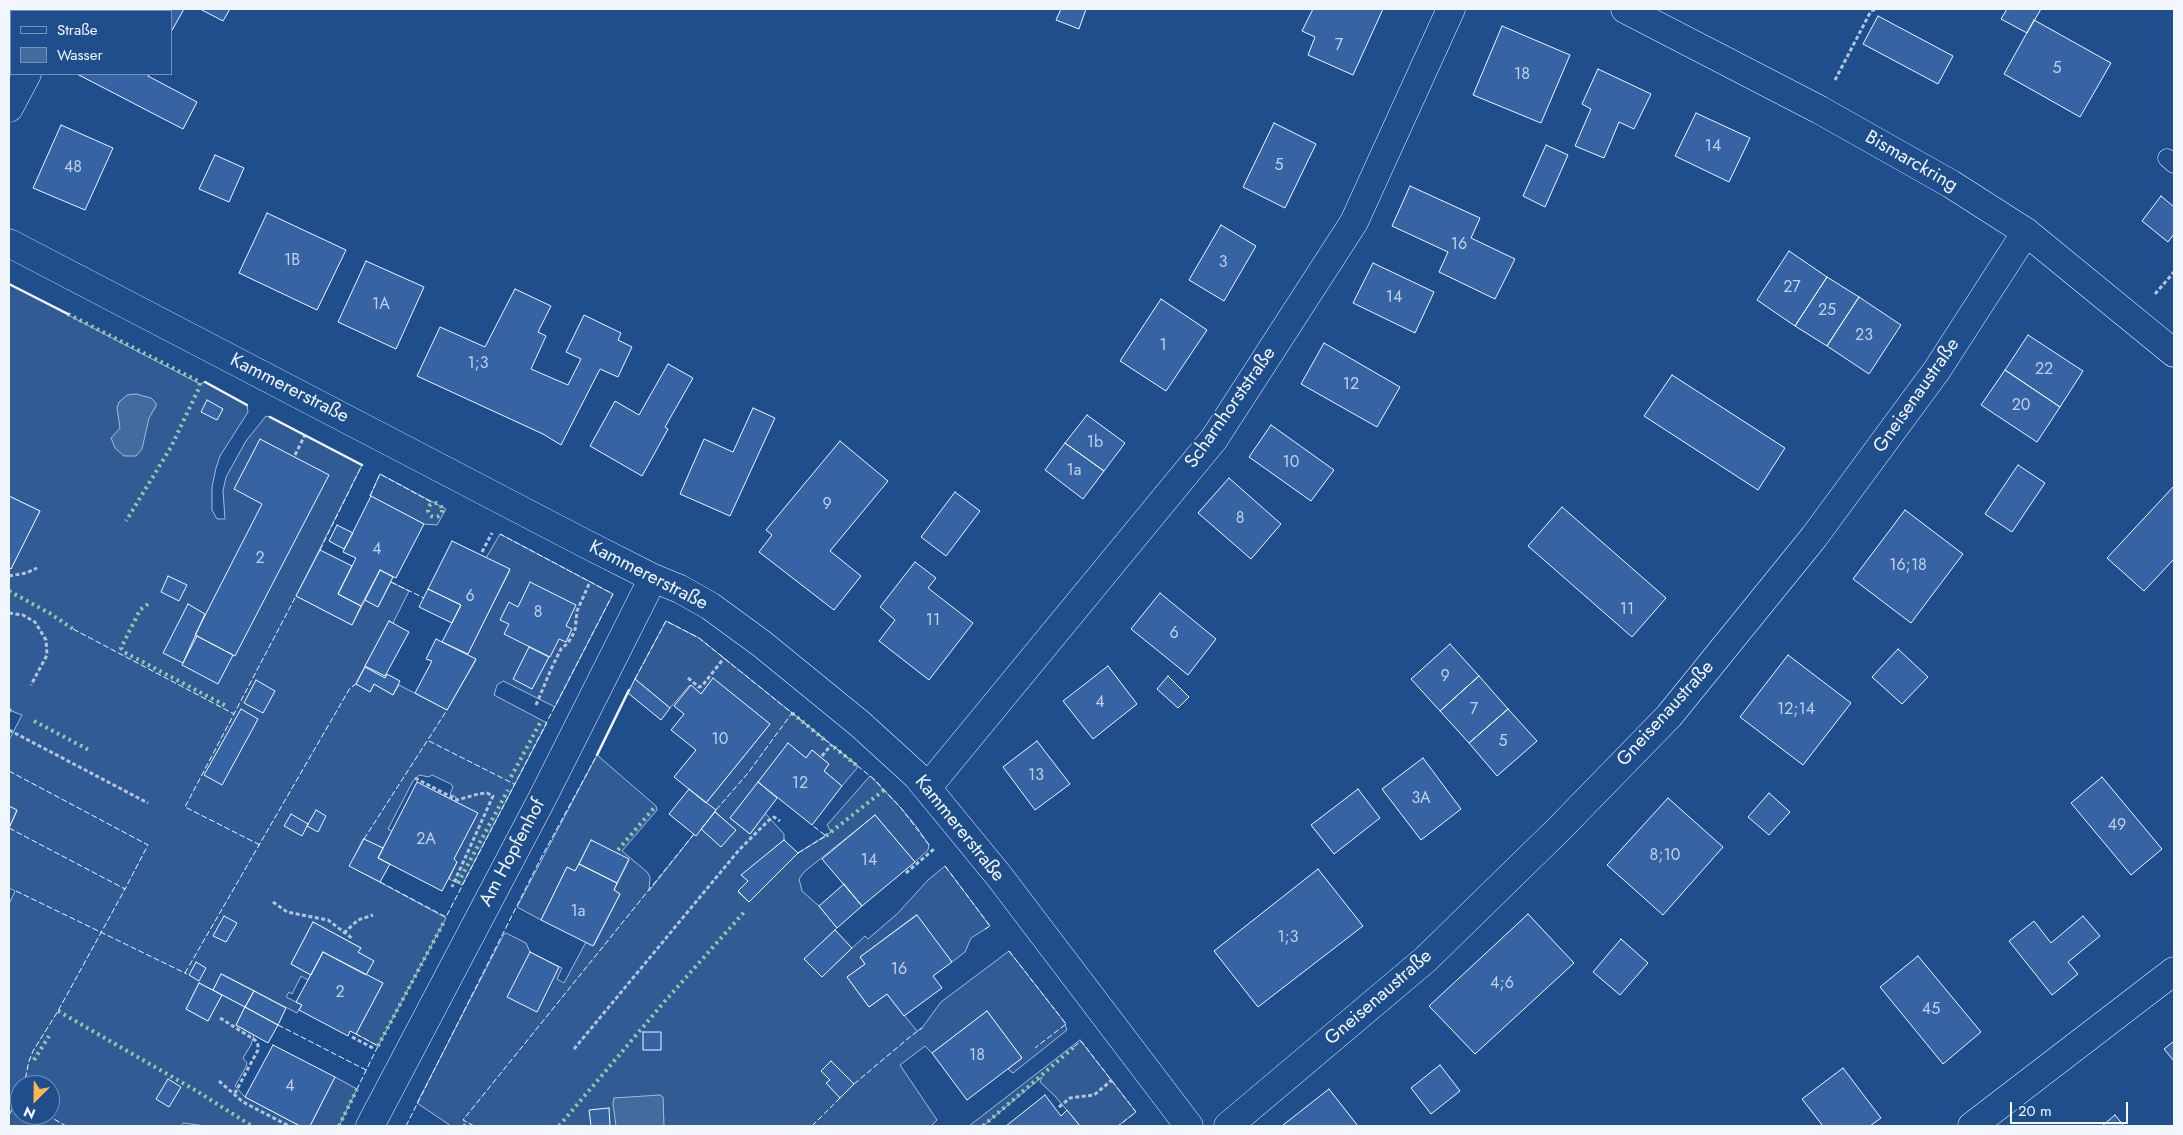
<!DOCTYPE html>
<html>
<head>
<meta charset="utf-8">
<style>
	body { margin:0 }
	#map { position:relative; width:2183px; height:1135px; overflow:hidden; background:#1f4e8c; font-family:Jost,sans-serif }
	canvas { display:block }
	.frame { position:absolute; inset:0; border:10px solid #f2f6ff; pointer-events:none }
	.legend { position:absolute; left:10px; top:10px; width:162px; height:65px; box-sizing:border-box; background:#1f4e8c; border:1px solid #7391ba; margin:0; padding:6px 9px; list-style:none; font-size:15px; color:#f2f6ff }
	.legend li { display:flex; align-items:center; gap:10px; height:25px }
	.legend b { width:25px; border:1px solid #7391ba }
	.north { position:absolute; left:10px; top:1075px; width:50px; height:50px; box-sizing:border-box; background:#1f4e8c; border:1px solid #7391ba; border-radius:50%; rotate:203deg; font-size:14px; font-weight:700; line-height:20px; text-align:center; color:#f2f6ff }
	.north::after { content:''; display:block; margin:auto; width:18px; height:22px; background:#ffb74d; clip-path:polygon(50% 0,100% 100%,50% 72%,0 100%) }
	.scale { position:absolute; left:2010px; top:1102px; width:118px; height:22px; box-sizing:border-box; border:2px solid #f2f6ff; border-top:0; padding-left:6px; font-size:15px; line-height:18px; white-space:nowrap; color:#f2f6ff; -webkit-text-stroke:4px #1f4e8c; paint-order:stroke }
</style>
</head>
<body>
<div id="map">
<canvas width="2183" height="1135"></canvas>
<div class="frame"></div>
<ul class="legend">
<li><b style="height:6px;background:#1f4e8c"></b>Straße</li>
<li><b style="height:14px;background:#446ba0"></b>Wasser</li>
</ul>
<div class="north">N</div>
<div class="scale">20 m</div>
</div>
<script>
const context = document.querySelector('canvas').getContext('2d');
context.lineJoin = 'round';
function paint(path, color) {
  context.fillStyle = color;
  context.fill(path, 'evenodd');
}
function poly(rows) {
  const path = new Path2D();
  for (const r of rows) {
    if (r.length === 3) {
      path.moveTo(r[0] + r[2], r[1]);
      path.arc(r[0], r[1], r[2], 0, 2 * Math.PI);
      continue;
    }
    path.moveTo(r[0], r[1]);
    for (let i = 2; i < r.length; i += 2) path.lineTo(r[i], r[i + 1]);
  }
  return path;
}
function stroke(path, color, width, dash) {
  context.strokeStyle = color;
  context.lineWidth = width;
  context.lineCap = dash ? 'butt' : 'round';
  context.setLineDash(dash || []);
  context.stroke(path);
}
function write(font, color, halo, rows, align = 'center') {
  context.font = font + ' Jost,sans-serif';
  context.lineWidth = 4;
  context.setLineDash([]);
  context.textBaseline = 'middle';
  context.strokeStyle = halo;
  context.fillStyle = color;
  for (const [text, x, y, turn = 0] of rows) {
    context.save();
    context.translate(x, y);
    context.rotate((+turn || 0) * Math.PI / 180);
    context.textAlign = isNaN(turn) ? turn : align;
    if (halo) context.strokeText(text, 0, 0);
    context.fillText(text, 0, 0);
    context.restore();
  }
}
const built = poly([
	[9,284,200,384,205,382,247,405,248,412,220,456,216,468,212,487,212,510,217,519,225,519,223,491,226,477,246,441,266,416,270,417,362,465,296,596,352,625,365,600,378,607,391,582,409,591,393,623,389,621,356,683,370,692,374,684,393,695,399,685,447,710,476,660,467,655,510,570,486,558,500,534,613,594,555,707,503,681,497,685,494,695,547,723,462,885,449,879,457,862,454,859,456,797,450,794,453,787,451,784,432,775,429,777,419,775,413,781,388,829,392,831,383,848,363,839,350,866,446,918,378,1046,356,1034,383,983,366,975,373,961,358,952,361,948,313,922,291,964,311,975,308,980,301,976,292,994,289,992,286,997,302,1005,297,1013,222,974,213,990,199,983,186,1009,208,1021,222,995,245,1007,236,1025,254,1035,251,1045,243,1058,247,1063,246,1067,235,1086,245,1097,300,1126,206,1126,183,1123,181,1126,9,1126,9,904,15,891,9,888,9,828,17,811,9,806,9,740,22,715,9,710,9,567,11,568,40,511,9,496,9,284],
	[20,1085,50,1085,50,1115,20,1115,20,1085],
	[380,474,446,509,437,525,424,524,370,496,380,474],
	[666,621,699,638,857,765,857,768,842,786,824,771,829,764,812,750,806,758,788,744,730,818,750,834,765,813,784,834,784,840,742,875,748,881,738,892,749,902,798,853,831,832,827,825,870,776,901,808,916,826,929,845,928,850,915,862,875,815,804,872,799,879,802,891,819,906,837,928,805,959,822,976,865,936,868,939,897,914,928,880,945,866,990,926,971,938,965,952,952,962,916,915,860,957,865,964,847,977,869,1007,887,994,917,1031,922,1028,941,1002,1009,951,1066,1024,1065,1025,1067,1030,1013,1073,1008,1069,1022,1058,987,1011,932,1053,925,1046,900,1065,937,1120,931,1126,451,1126,417,1103,504,934,506,933,526,943,530,952,562,968,557,979,564,983,586,942,594,945,620,894,614,890,629,860,591,840,575,871,567,867,541,920,517,907,597,755,656,806,657,810,622,851,647,872,650,877,649,891,694,834,701,829,735,830,706,803,770,724,713,679,701,694,690,685,670,708,635,679,666,621],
	[1080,1040,1136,1112,1118,1126,1080,1126,1055,1096,1040,1082,1042,1077,983,1126,969,1126,1080,1040],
	[335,1077,357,1089,339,1126,310,1126,335,1077]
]);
const water = poly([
	[136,394,151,398,156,403,156,406,149,418,142,449,136,456,124,456,115,448,111,438,120,428,117,408,119,402,127,395,136,394],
	[660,1095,663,1097,664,1126,616,1126,613,1104,614,1098,660,1095]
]);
const building = poly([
	[102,9,184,9,171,32,171,11,101,11,102,9],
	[200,9,230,9,223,21,200,9],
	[1061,9,1086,9,1079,29,1056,20,1061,9],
	[1313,9,1383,9,1353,75,1308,55,1315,37,1302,31,1313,9],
	[2007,9,2041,9,2027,33,2001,19,2007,9],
	[1878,16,1953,56,1938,84,1863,44,1878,16],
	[2034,20,2111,63,2080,117,2004,74,2034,20],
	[1502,26,1570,55,1541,123,1473,95,1502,26],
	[1598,69,1651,94,1634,129,1619,122,1604,158,1575,146,1591,109,1582,104,1598,69],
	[77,74,149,74,148,76,197,102,183,129,77,74],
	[1696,113,1750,138,1729,182,1675,156,1696,113],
	[1274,123,1316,144,1285,208,1243,187,1274,123],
	[61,125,113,148,85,210,33,188,61,125],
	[1546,145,1568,155,1545,207,1523,196,1546,145],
	[215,155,244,168,229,202,199,189,215,155],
	[1410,186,1480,218,1471,238,1515,259,1495,299,1439,272,1448,252,1392,226,1410,186],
	[2161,196,2174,207,2174,234,2168,242,2142,221,2161,196],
	[267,213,346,250,317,310,239,273,267,213],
	[1221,225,1256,246,1224,301,1189,280,1221,225],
	[1789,251,1827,277,1795,326,1757,300,1789,251],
	[366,261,424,287,396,349,338,322,366,261],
	[1373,263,1434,292,1415,333,1353,303,1373,263],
	[1827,277,1859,297,1827,346,1795,326,1827,277],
	[515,289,551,306,538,332,546,336,531,369,568,385,581,359,566,352,584,315,621,333,618,340,632,347,618,377,600,369,561,445,543,434,417,376,440,327,485,347,515,289],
	[1859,297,1901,325,1869,374,1827,346,1859,297],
	[1161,299,1207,330,1166,391,1120,361,1161,299],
	[2028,335,2083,371,2060,407,2005,370,2028,335],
	[1324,343,1400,387,1377,427,1301,384,1324,343],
	[668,364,693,378,665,427,668,429,642,476,590,446,615,401,639,415,668,364],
	[2005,370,2060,407,2037,442,1981,405,2005,370],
	[1672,375,1785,448,1758,490,1644,416,1672,375],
	[207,400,223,409,217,420,201,412,207,400],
	[753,408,775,418,730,516,680,494,704,439,733,452,753,408],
	[1087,415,1125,443,1104,471,1065,443,1087,415],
	[1271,425,1334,470,1311,501,1249,457,1271,425],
	[260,439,329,475,235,656,195,635,262,504,234,489,260,439],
	[840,441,888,481,830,551,861,576,834,610,759,552,772,535,766,530,840,441],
	[1065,443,1104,471,1083,499,1045,470,1065,443],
	[2018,465,2045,483,2012,532,1985,514,2018,465],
	[1229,478,1281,524,1251,559,1198,513,1229,478],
	[2174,486,2174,559,2144,591,2107,558,2174,486],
	[955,492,980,511,946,556,921,537,955,492],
	[9,496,40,511,11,569,9,567,9,496],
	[371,496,424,524,396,578,380,570,361,606,338,594,356,558,343,552,371,496],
	[1562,507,1666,598,1632,637,1528,546,1562,507],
	[1905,510,1963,554,1911,623,1853,579,1905,510],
	[337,525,353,533,344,549,329,541,337,525],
	[452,541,510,569,468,654,442,642,461,605,428,589,452,541],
	[320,550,352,566,338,594,361,606,352,625,296,596,320,550],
	[915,562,936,578,928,588,973,623,929,680,879,641,895,620,880,607,915,562],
	[380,570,393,577,378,607,365,600,380,570],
	[168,576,187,585,179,601,161,592,168,576],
	[530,582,576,605,566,626,572,629,566,642,559,639,550,657,504,634,509,624,500,620,509,602,518,607,530,582],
	[428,589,461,605,452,623,419,607,428,589],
	[1160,593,1216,639,1188,675,1131,629,1160,593],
	[188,604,205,614,183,663,163,653,188,604],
	[389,621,409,632,385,676,365,666,389,621],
	[197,636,233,655,218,684,182,665,197,636],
	[436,639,476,659,447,710,415,693,432,661,426,659,436,639],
	[1450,644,1479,676,1440,711,1411,679,1450,644],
	[529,647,549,657,532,689,513,679,529,647],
	[1898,649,1928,677,1902,704,1872,677,1898,649],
	[1788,655,1851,703,1803,765,1740,717,1788,655],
	[1108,666,1137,704,1093,739,1063,701,1108,666],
	[365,667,385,678,387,674,400,681,393,695,374,684,370,692,356,684,365,667],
	[1168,676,1189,697,1178,708,1157,689,1168,676],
	[1479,676,1508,709,1469,743,1440,711,1479,676],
	[713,678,770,724,706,803,674,777,696,750,671,730,684,714,674,706,691,685,701,694,713,678],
	[635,679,670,708,661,720,628,693,635,679],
	[256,680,275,691,263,713,244,703,256,680],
	[241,709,258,719,222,785,204,775,241,709],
	[1508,709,1537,741,1497,776,1469,743,1508,709],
	[1037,741,1070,784,1035,810,1003,767,1037,741],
	[788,743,806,758,812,750,829,764,824,771,842,786,812,825,758,782,788,743],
	[1423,758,1461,809,1421,840,1382,789,1423,758],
	[2102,777,2162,849,2131,875,2071,803,2102,777],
	[417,782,478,813,454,859,457,862,442,891,378,858,417,782],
	[758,782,777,798,750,834,730,818,758,782],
	[689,789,716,810,696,836,669,814,689,789],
	[1358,789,1380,818,1334,854,1311,825,1358,789],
	[1769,793,1790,812,1769,835,1748,817,1769,793],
	[1668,798,1723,847,1663,915,1607,865,1668,798],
	[9,806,17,810,9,828,9,806],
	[316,810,326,816,318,832,307,826,316,810],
	[715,812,736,830,721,847,701,829,715,812],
	[291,814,308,824,302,836,284,826,291,814],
	[875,815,915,862,862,906,822,859,875,815],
	[364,839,383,848,378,858,390,864,380,882,349,866,364,839],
	[591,840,629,859,617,883,579,864,591,840],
	[784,840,798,853,749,902,738,891,748,881,741,875,784,840],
	[579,864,617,883,614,890,620,894,593,946,541,920,567,867,575,871,579,864],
	[1318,869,1363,926,1258,1007,1214,951,1318,869],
	[844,884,862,906,837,928,819,906,844,884],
	[1528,914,1574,963,1475,1054,1429,1006,1528,914],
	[917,915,952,962,933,976,942,988,904,1016,887,994,869,1007,847,977,865,964,860,957,917,915],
	[224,916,237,923,226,942,213,936,224,916],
	[2083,916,2100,936,2068,962,2078,974,2052,995,2009,941,2034,921,2051,943,2083,916],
	[313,922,361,948,358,952,374,961,366,975,323,952,311,975,291,964,313,922],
	[835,930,852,948,822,977,804,959,835,930],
	[1621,939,1648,963,1620,995,1593,972,1621,939],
	[323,952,383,983,356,1034,350,1031,348,1036,299,1010,302,1005,296,1002,323,952],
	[530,952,559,967,537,1012,507,997,530,952],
	[1918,956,1981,1032,1943,1064,1880,987,1918,956],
	[196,962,206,968,199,981,189,975,196,962],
	[221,974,254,991,245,1007,213,990,221,974],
	[199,983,222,995,208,1021,186,1009,199,983],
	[254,991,286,1008,278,1025,245,1007,254,991],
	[245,1007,278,1025,268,1043,236,1025,245,1007],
	[987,1011,1022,1058,967,1100,932,1053,987,1011],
	[643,1032,661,1032,661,1050,643,1050,643,1032],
	[2174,1041,2174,1061,2164,1049,2174,1041],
	[273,1045,335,1077,310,1126,300,1126,245,1097,273,1045],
	[831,1061,854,1084,840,1098,826,1083,830,1080,821,1071,831,1061],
	[1440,1065,1460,1091,1431,1114,1411,1088,1440,1065],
	[1843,1068,1881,1118,1870,1126,1823,1126,1802,1099,1843,1068],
	[168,1079,181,1087,169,1107,156,1099,168,1079],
	[1329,1089,1358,1126,1284,1126,1283,1125,1329,1089],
	[1045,1095,1061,1116,1067,1110,1080,1126,1006,1126,1045,1095],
	[609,1108,610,1126,591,1126,589,1110,609,1108],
	[2115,1115,2124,1126,2102,1126,2115,1115]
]);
const path = poly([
	[1835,80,1871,11,1877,9],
	[2155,294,2174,272],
	[295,455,305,435],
	[482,552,492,533],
	[9,576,26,573,37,568],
	[9,613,23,615,35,622,46,640,47,655,31,685],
	[688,678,699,687,702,686,724,658],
	[536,705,552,667,561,649,568,643,575,631,577,611,589,584],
	[9,730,148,803],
	[822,756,831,745],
	[415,778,457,800,478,794,487,793,493,796,452,887],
	[906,873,934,849],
	[273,902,287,912,328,920,353,939],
	[344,933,358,920,373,915],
	[220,1018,255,1040,258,1045,258,1050,235,1093],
	[352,1037,373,1048],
	[574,1049,739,850,769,820,774,817,780,821],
	[219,1081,243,1102,289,1126],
	[1059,1107,1070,1098,1094,1095,1112,1080]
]);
const lane = poly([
	[2167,158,2174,164]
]);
const street = poly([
	[60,11,61,9],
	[9,108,27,74],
	[9,243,584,543,653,578,680,589,710,606,762,644,860,724,917,776,999,876,1189,1126],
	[927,788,1214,439,1354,222,1451,9],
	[370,1126,543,797,653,578],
	[1228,1126,1426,959,1560,828,1669,716,1814,537,1937,370,2026,232],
	[1972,1126,2174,971]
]);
const secondary = poly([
	[1625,9,1820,110,1951,184,2026,232,2174,353]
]);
const hedge = poly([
	[68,314,200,382,199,388,171,447,126,521],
	[435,510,7],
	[9,591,51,614,73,629],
	[148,604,140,610,121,648,124,652,228,707],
	[9,710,14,713],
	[792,713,827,742],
	[34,721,91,751],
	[834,747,856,765],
	[511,777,541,721],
	[826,836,884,790],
	[618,850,654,808],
	[458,883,508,790],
	[58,1011,195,1090,252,1126],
	[378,1046,445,920],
	[34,1060,49,1036],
	[37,1085,40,1082],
	[463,1125,465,1126],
	[339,1126,357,1089],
	[559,1126,665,1001,746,910],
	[983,1126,1074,1047]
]);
const fence = poly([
	[370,496,380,474,433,503],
	[320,550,362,465],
	[391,582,424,598],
	[73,629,234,714],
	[635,679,666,621,699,638,875,780,901,808,929,845],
	[429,741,514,784],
	[9,771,148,845,125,889],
	[716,810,748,773,792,713],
	[9,828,125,889,58,1011,33,1051,29,1061,24,1085],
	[364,839,447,710],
	[260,845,185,807,296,596],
	[798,853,826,836,812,825],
	[945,866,990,926,985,929],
	[380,882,446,917,613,594,500,534],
	[16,891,187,974],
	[1009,951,1066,1024,1035,1048],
	[185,973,350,688,356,684],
	[278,1025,366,1070],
	[356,1034,378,1046,357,1089],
	[1074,1047,1081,1041,1136,1112,1118,1126],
	[854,1084,911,1036,922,1028],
	[9,1115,20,1095],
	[47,1115,66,1126],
	[406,1126,541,858,597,755],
	[474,1126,463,1120,694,834],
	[812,1126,840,1098]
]);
const wall = poly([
	[9,284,68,314],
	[205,382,247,405],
	[270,417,362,465],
	[597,755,629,690]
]);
const numberNames = [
	["7",1339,46],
	["5",2057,69],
	["18",1522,75],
	["14",1713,147],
	["5",1279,166],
	["48",73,168],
	["16",1459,245],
	["1B",292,261],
	["3",1223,263],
	["27",1792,288],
	["14",1394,298],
	["1A",381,305],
	["25",1827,311],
	["23",1864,336],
	["1",1163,346],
	["1;3",478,364],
	["22",2044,370],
	["12",1351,385],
	["20",2021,406],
	["1b",1095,443],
	["10",1291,463],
	["1a",1074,471],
	["9",827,505],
	["8",1240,519],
	["4",377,550],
	["2",260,559],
	["16;18",1908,566],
	["6",470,597],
	["11",1627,610],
	["8",538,613],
	["11",933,621],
	["6",1174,634],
	["9",1445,677],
	["4",1100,703],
	["7",1474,710],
	["12;14",1796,710],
	["10",720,740],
	["5",1503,742],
	["13",1036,776],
	["12",800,784],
	["3A",1421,799],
	["49",2117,826],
	["2A",426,840],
	["8;10",1665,856],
	["14",869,861],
	["1a",578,912],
	["1;3",1288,938],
	["16",899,970],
	["4;6",1502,984],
	["2",340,993],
	["45",1931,1010],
	["18",977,1056],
	["4",290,1087]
];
const streetNames = [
	["Bismarckring",1911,162,30],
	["Kammererstraße",289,389,27],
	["Gneisenaustraße",1917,396,-55],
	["Scharnhorststraße",1231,408,-55],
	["Kammererstraße",648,576,27],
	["Gneisenaustraße",1666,714,-48],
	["Kammererstraße",959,829,51],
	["Am Hopfenhof",513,853,-62],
	["Gneisenaustraße",1379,998,-41]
];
paint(built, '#305b95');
stroke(built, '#a8bbd7', 1);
paint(water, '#446ba0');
stroke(water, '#a8bbd7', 1);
paint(building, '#3563a3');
stroke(building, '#f2f6ff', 1);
stroke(lane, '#f2f6ff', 19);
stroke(street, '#f2f6ff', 29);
stroke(secondary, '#f2f6ff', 29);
stroke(path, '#b3c4dc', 3, [4, 2.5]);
stroke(lane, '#1f4e8c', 18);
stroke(street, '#1f4e8c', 28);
stroke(secondary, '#1f4e8c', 28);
stroke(hedge, '#97c8a6', 4, [2.5, 4]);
stroke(fence, '#f2f6ff', 1, [6, 2.5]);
stroke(wall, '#f2f6ff', 2.5);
write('16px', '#c3d1e8', null, numberNames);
write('19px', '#f2f6ff', '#1f4e8c', streetNames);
</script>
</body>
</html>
